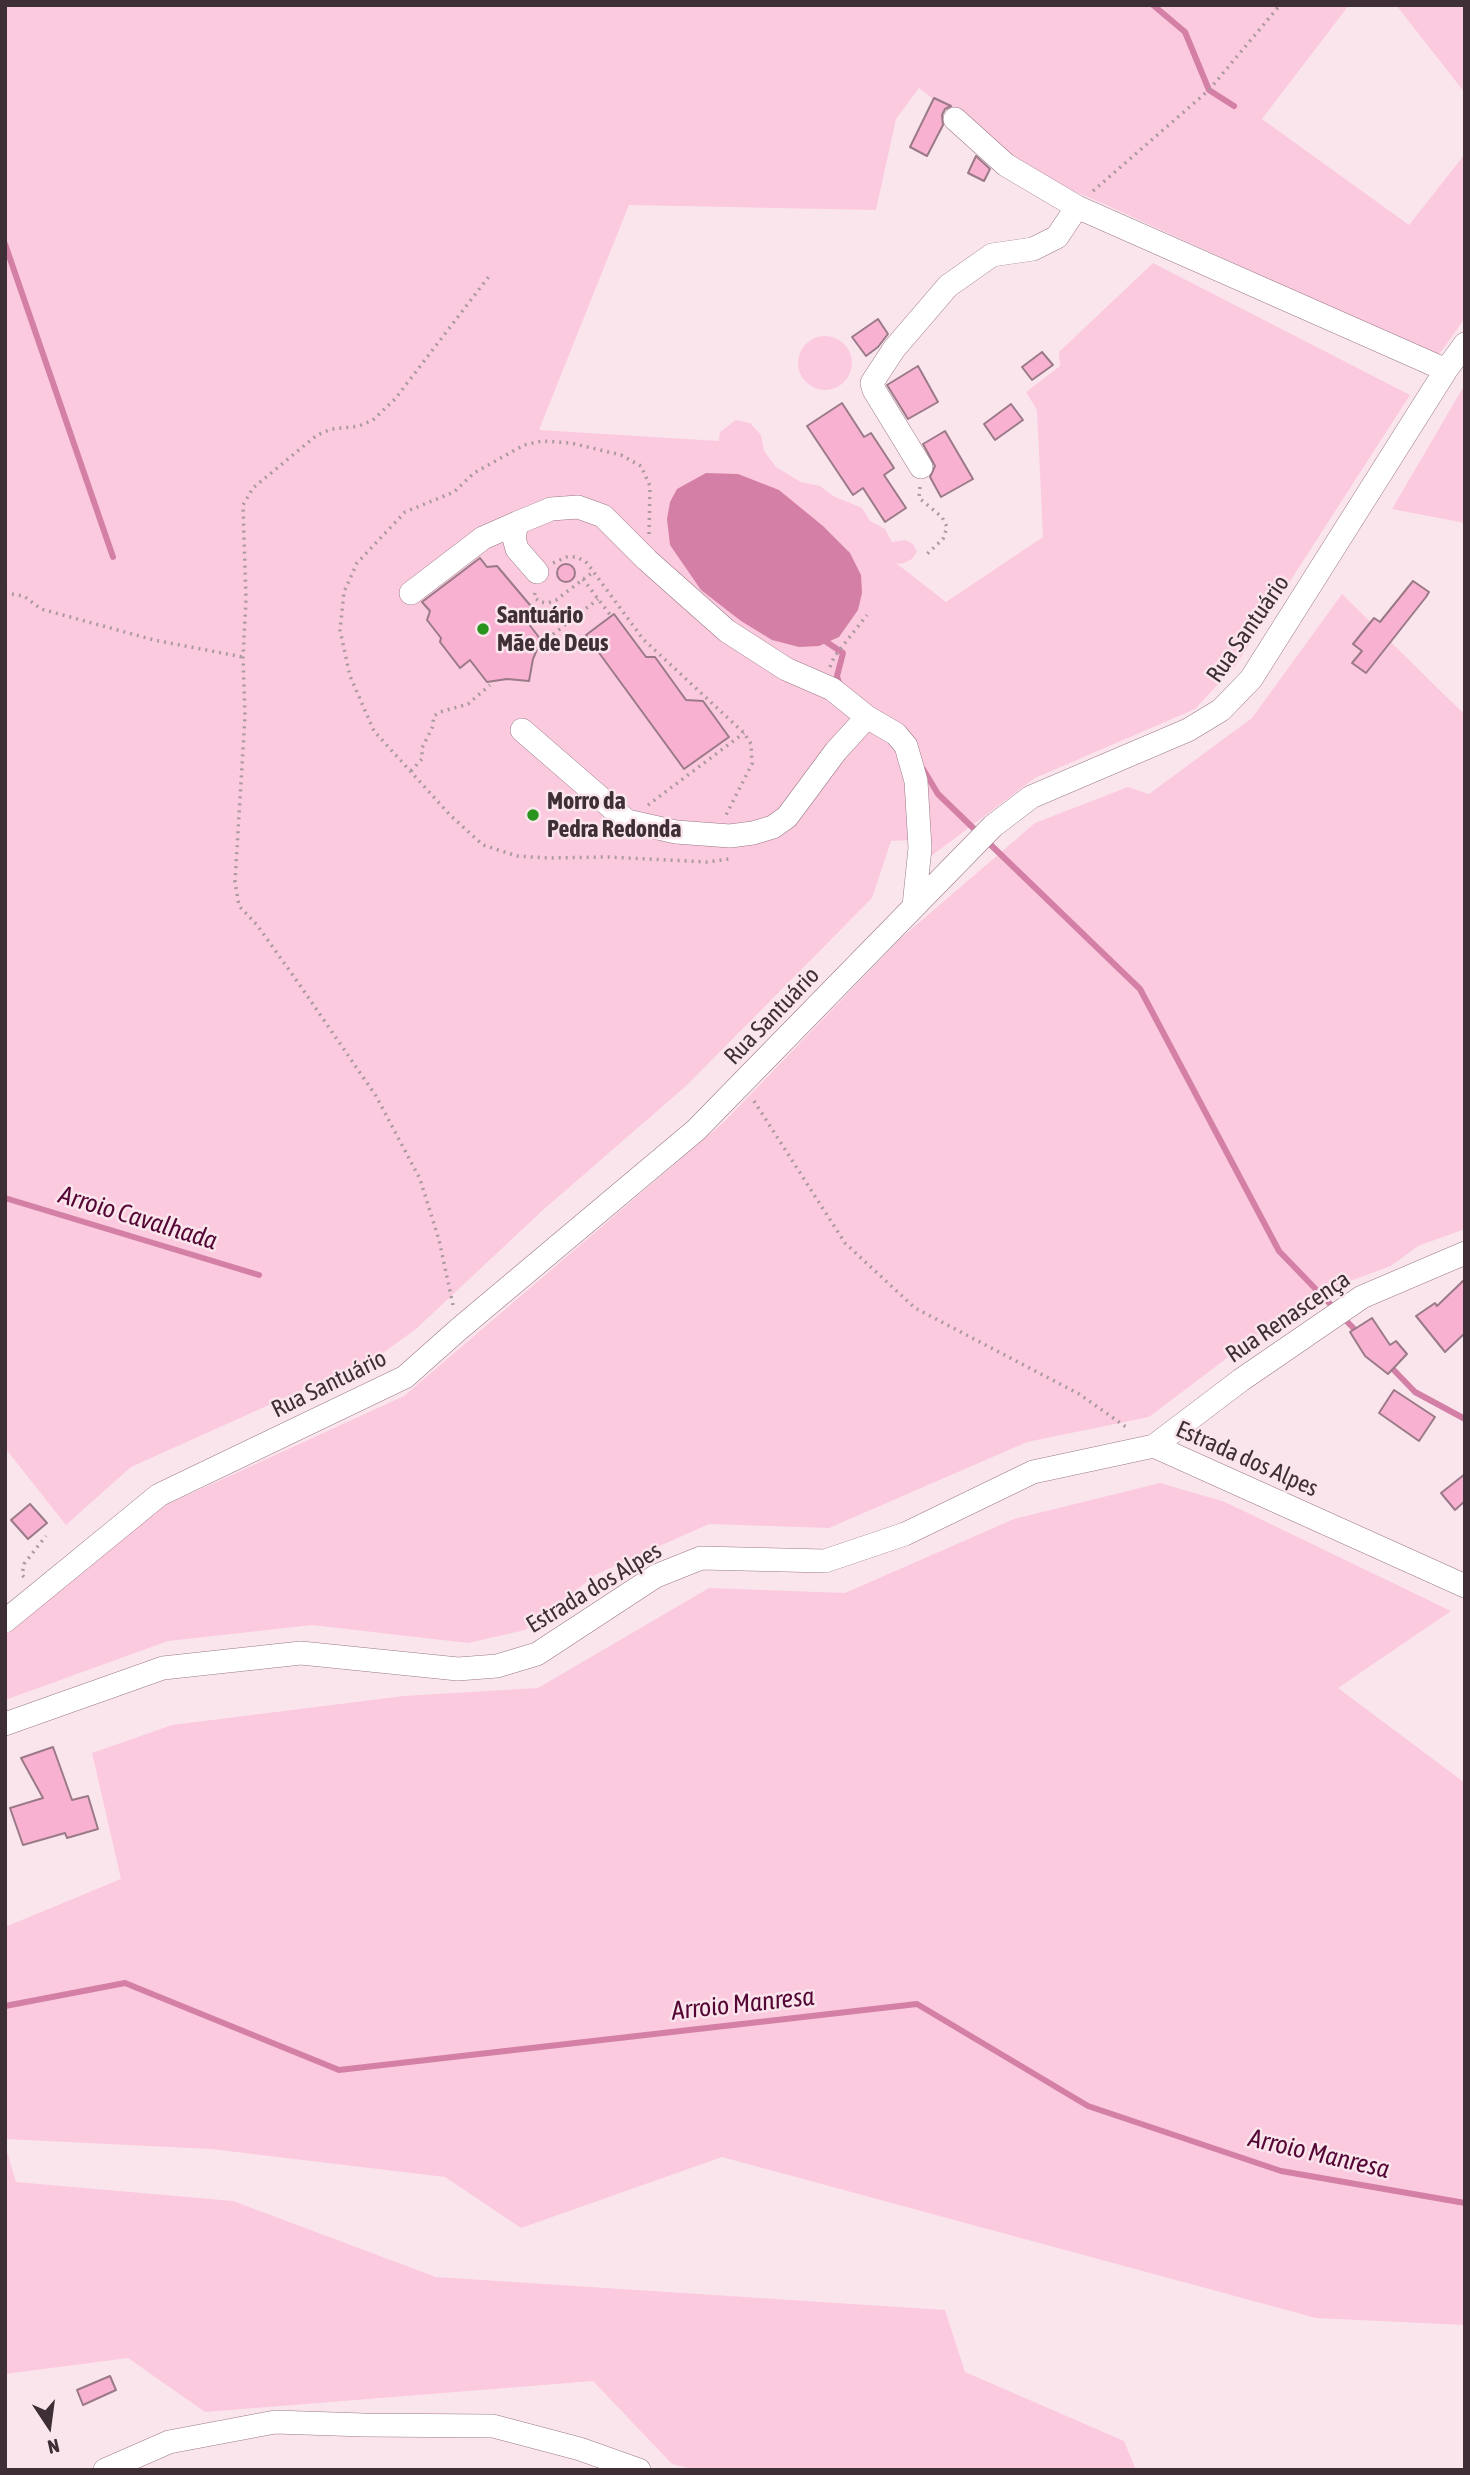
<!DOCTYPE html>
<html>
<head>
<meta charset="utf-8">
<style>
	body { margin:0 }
	#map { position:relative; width:1470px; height:2475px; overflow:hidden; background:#fbe5ed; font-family:"Asap Condensed",sans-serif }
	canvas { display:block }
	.frame { position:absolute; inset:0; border:7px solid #3d2f35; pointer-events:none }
	.north { position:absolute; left:14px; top:2391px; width:70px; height:70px; -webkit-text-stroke:5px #fbe5ed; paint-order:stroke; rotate:167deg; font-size:19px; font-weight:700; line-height:28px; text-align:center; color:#3d2f35 }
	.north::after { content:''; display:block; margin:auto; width:24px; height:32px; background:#3d2f35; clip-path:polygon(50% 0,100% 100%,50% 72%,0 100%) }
</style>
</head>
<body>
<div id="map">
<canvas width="1470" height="2475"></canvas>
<div class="frame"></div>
<div class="north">N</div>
</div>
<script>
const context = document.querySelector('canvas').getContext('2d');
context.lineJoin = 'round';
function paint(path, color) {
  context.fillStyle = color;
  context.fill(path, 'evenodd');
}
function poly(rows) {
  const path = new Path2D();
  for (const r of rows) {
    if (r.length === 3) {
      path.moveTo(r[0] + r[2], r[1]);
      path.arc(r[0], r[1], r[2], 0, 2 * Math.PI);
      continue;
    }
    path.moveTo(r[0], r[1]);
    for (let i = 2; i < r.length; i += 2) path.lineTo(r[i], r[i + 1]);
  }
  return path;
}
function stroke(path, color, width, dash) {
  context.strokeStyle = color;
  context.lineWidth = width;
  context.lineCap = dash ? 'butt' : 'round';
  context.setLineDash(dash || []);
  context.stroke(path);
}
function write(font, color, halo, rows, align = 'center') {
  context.font = font + ' "Asap Condensed",sans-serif';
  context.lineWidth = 5;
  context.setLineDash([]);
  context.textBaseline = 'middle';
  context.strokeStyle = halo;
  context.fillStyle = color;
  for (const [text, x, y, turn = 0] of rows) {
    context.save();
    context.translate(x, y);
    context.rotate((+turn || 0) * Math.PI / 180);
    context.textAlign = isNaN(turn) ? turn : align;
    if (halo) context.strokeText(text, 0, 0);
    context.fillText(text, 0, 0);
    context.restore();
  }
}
const green = poly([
	[5,5,1349,5,1262,119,1409,225,1465,154,1465,318,1438,356,1104,204,1024,170,919,88,896,119,876,210,629,205,539,430,719,441,720,432,736,420,750,423,761,435,764,451,776,467,801,482,820,486,833,496,862,508,870,521,885,529,892,542,905,540,913,544,917,552,912,559,902,564,896,563,946,602,1043,537,1037,410,1026,392,1060,366,1059,352,1153,263,1410,395,1236,665,1195,709,1035,778,930,857,928,839,891,841,872,898,686,1086,543,1210,416,1329,380,1355,131,1467,66,1525,5,1448],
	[1396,5,1465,5,1465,93],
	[825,363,27],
	[1465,386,1465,523,1392,509,1461,391],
	[1342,594,1465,715,1465,1229,1418,1246,1391,1266,1309,1296,1149,1417,1027,1442,829,1528,709,1524,597,1574,525,1630,468,1643,312,1625,168,1641,5,1700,5,1636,98,1558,164,1506,404,1396,724,1122,900,939,1035,823,1128,787,1149,794,1252,718],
	[1160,1483,1225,1502,1451,1611,1338,1688,1465,1783,1465,2325,1316,2318,722,2157,521,2228,445,2177,211,2149,5,2139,5,1927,121,1879,92,1753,172,1725,404,1696,538,1688,709,1588,845,1593,1014,1519],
	[5,2145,16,2182,233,2201,436,2277,945,2310,965,2372,1124,2441,1136,2470,696,2470,672,2464,593,2381,205,2412,128,2358,5,2374]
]);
const water = poly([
	[706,473,738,474,779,490,823,526,850,553,861,575,862,593,858,610,839,637,819,646,799,647,772,640,741,621,701,590,670,545,667,519,670,502,677,489]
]);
const stream = poly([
	[1153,5,1185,32,1209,90,1234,106],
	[5,244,113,557],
	[822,639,843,653,837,676,840,686],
	[923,769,938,794,1140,989,1279,1251,1360,1335],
	[5,1198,259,1275],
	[1387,1363,1415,1392,1465,1419],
	[5,2006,125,1983,339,2070,917,2004,1088,2106,1281,2171,1465,2203]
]);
const building = poly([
	[934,98,951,106,945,109,942,115,943,125,927,156,910,147,934,98],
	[976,156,990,169,984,181,968,173,976,156],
	[878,319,888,334,878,347,866,356,852,337,878,319],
	[1042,352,1053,365,1032,380,1022,367,1042,352],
	[918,366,938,402,908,419,887,385,918,366],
	[842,403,864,437,871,433,894,468,884,475,906,508,885,522,863,488,853,495,807,426,842,403],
	[1011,404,1023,420,995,440,984,424,1011,404],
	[945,431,973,479,941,497,930,477,935,466,923,444,945,431],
	[480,558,487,567,497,566,535,611,525,619,541,640,533,659,529,681,507,679,487,682,470,660,460,668,440,642,441,638,427,620,430,611,422,602,480,558],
	[566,573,9],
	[1413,581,1429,592,1426,597,1366,673,1352,663,1362,651,1353,644,1374,618,1380,622,1413,581],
	[614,614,646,657,655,657,686,700,703,701,729,737,684,769,586,635,614,614],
	[1465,1279,1465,1333,1445,1352,1416,1316,1435,1303,1437,1306,1465,1279],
	[1372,1318,1390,1345,1396,1341,1407,1354,1388,1374,1365,1356,1350,1332,1372,1318],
	[1394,1390,1435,1417,1419,1441,1379,1413,1394,1390],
	[1465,1474,1465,1501,1455,1510,1441,1493,1465,1474],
	[30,1504,47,1523,28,1539,11,1520,30,1504],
	[53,1747,72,1800,88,1796,98,1829,67,1838,65,1833,23,1845,10,1808,43,1798,21,1758,53,1747],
	[110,2376,116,2390,83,2405,77,2390,110,2376]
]);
const path = poly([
	[1093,191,1209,90,1280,5],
	[920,487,919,498,942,517,947,527,943,539,927,554],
	[649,534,650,486,641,466,621,455,571,443,542,441,524,445,474,473,454,492,405,512,357,563,344,592,340,630,350,676,374,731,450,815,483,845,517,856,548,858,608,857,707,862,729,859],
	[553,563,567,557,577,557,587,563,643,639,744,733,751,744,752,764,726,815],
	[583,579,611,616],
	[5,593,24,596,41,609,154,640,243,657],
	[535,593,534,597,540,602,548,603,556,600,593,572],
	[542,643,598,599],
	[830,667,834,657,867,615],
	[411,771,422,759,422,748,432,728,434,716,440,712,468,704,490,685],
	[648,805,744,733],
	[754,1101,845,1243,915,1308,1079,1394,1129,1429],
	[453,1305,439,1240,420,1179,376,1096,297,981,257,925,239,906,235,882,245,716,243,657,246,599,243,505,253,488,317,435,332,429,359,426,373,420,395,399,490,275],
	[24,1577,22,1575,24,1564,46,1536]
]);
const minor = poly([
	[955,119,1006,165,1077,207,1446,370],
	[921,467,874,390,872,383,875,378,894,349,948,286,992,255,1033,249,1057,237,1077,207],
	[537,572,517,549,514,538,517,523,551,509,578,507,603,516,647,560,727,631,786,669,832,689,867,717],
	[411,593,483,538,517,523],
	[522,730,627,821,676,832,730,836,753,833,773,827,787,817,836,751,867,717,896,734,906,746,916,781,920,848,914,906],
	[1154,1446,1241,1380,1362,1297,1465,1253],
	[5,1621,159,1495,405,1377,459,1329,696,1130,993,826,1031,797,1188,730,1221,710,1251,679,1446,370,1465,344],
	[5,1724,163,1668,301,1653,458,1669,497,1666,537,1654,656,1576,701,1558,825,1561,905,1534,1033,1472,1154,1446,1465,1586],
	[105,2470,169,2442,275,2422,364,2425,493,2426,580,2449,639,2470]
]);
const markers = [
	[483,629,7,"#28941d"],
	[533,815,7,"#28941d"]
];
const poiNames = [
	["Santuário",497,615],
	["Mãe de Deus",497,643],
	["Morro da",547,801],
	["Pedra Redonda",547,829]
];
const streetNames = [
	["Rua Santuário",1248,629,-55],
	["Rua Santuário",772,1016,-46],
	["Rua Renascença",1288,1317,-34],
	["Rua Santuário",329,1384,-26],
	["Estrada dos Alpes",1247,1459,24],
	["Estrada dos Alpes",594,1588,-31]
];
const waterNames = [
	["Arroio Cavalhada",138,1218,17],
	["Arroio Manresa",743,2004,-6],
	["Arroio Manresa",1319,2154,13]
];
paint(green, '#fbcade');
paint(water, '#d480a6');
stroke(stream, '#d480a6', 6);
paint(building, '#f8b1d0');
stroke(building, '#9b7a88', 2);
stroke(minor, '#9a7886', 24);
stroke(path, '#ab99a0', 3.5, [2, 5]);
stroke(minor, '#fff', 23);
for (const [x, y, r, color] of markers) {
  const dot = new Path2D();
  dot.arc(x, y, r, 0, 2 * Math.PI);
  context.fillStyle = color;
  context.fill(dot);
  stroke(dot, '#fbe5ed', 2.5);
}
write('bold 24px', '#3d2f35', '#fbe5ed', poiNames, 'left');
write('24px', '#3d2f35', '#fbe5ed', streetNames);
write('italic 26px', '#540734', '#fbe5ed', waterNames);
</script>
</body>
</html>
